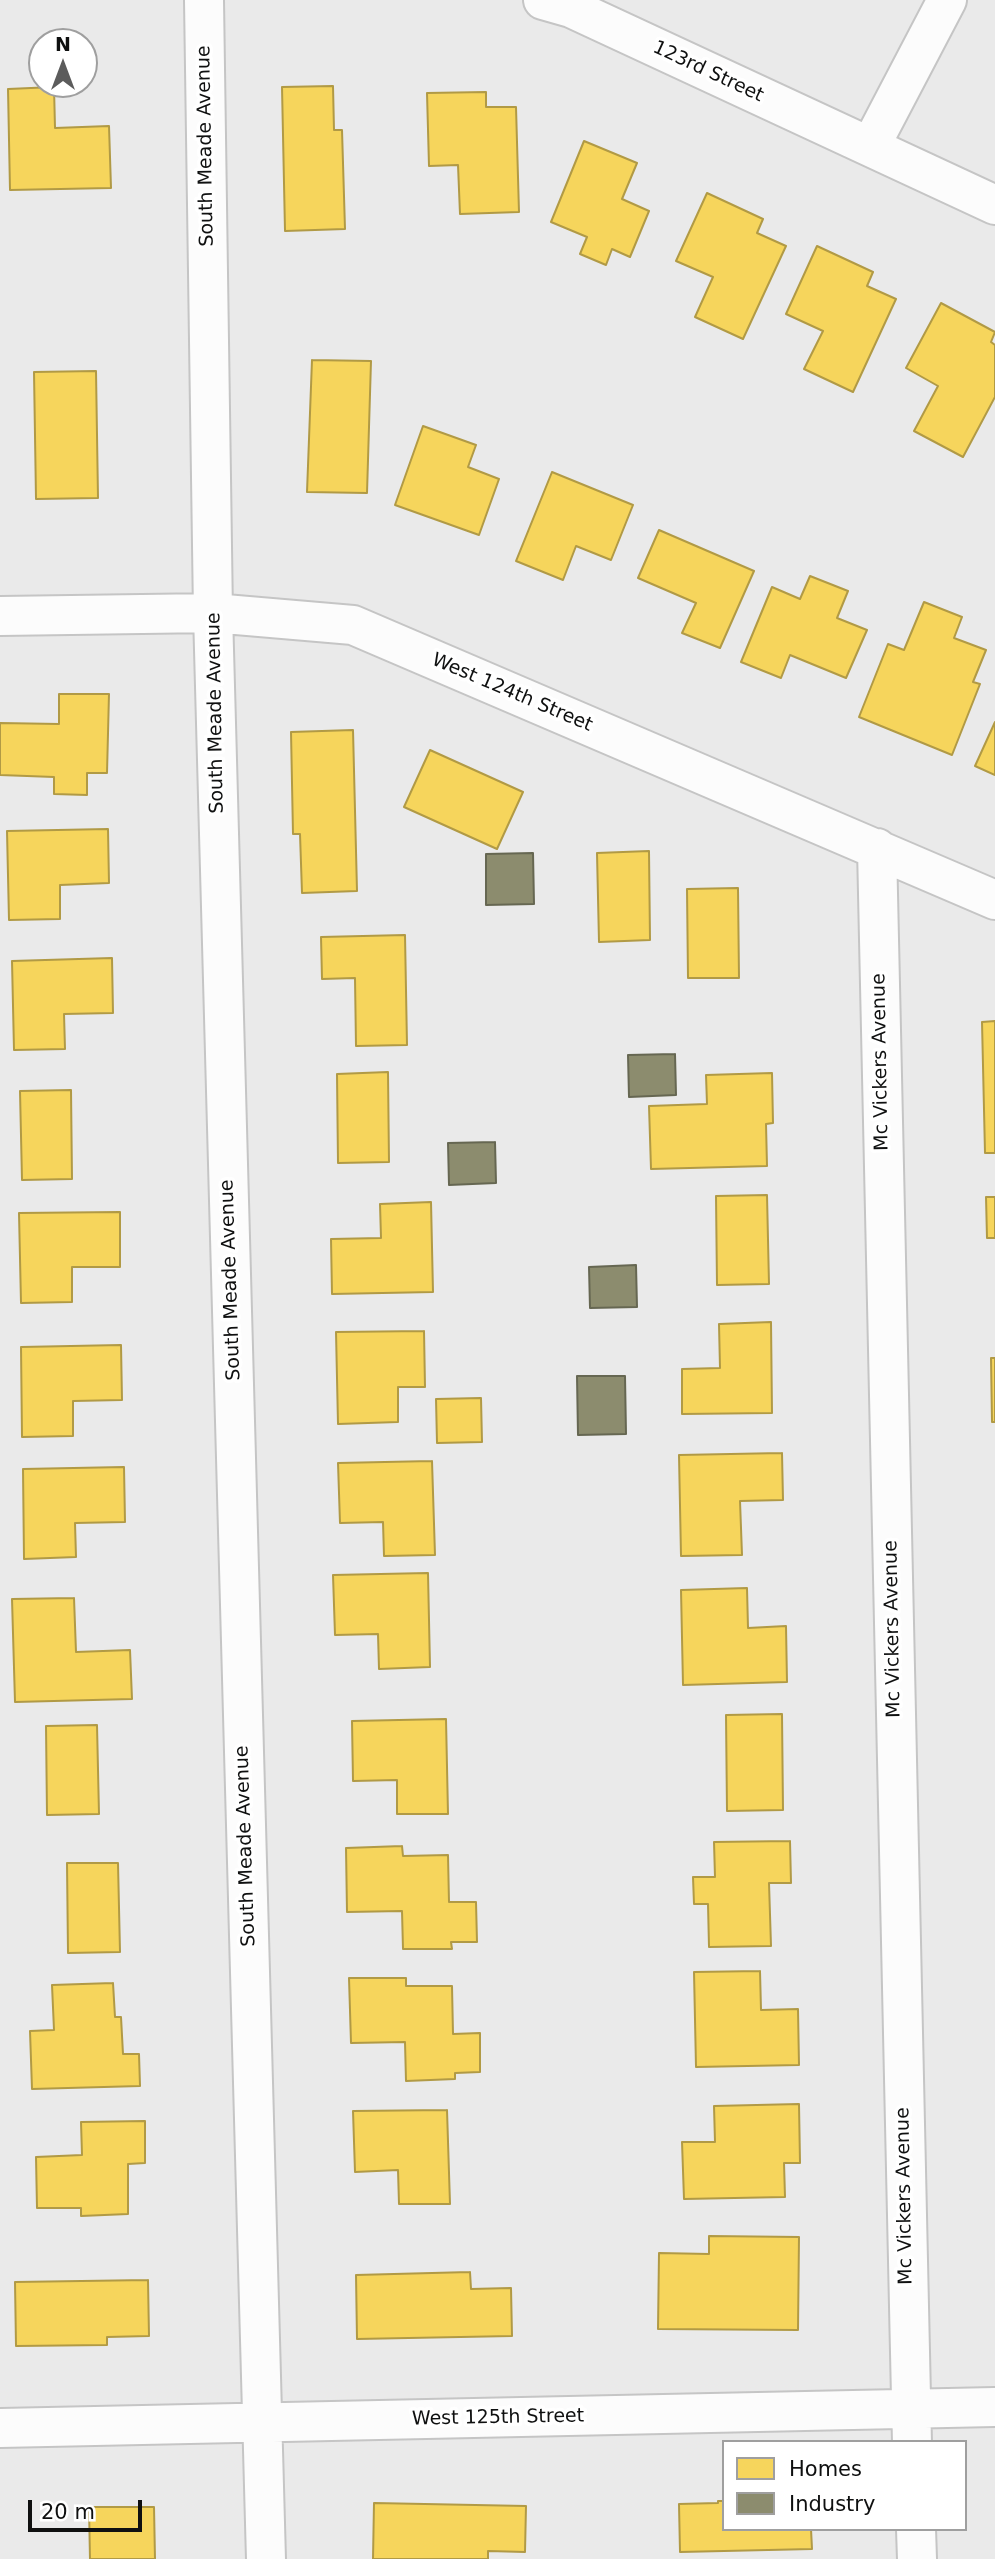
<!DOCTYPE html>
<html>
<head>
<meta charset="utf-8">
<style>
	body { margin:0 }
	#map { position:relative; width:995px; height:2559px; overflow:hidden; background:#eaeaea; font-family:"DejaVu Sans",sans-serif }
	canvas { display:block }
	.legend { position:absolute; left:722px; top:2440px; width:245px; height:91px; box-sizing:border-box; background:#fff; border:2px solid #9f9f9f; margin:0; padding:9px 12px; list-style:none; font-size:21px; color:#0f1010 }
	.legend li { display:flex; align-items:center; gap:14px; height:35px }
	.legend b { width:35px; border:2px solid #9f9f9f }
	.north { position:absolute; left:28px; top:28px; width:70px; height:70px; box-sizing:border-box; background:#fff; border:2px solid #9f9f9f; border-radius:50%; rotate:0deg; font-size:19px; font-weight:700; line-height:28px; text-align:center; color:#0f1010 }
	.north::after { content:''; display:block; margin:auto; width:24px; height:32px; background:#5c5c5c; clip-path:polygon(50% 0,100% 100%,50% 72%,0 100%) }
	.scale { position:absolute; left:28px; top:2500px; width:114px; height:32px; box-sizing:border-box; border:4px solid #0f1010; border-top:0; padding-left:9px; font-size:21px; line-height:24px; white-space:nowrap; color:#0f1010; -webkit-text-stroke:5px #fff; paint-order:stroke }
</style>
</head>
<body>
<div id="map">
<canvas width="995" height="2559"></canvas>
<ul class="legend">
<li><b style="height:19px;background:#f6d55c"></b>Homes</li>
<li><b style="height:19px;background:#8c8c6e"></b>Industry</li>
</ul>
<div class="north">N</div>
<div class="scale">20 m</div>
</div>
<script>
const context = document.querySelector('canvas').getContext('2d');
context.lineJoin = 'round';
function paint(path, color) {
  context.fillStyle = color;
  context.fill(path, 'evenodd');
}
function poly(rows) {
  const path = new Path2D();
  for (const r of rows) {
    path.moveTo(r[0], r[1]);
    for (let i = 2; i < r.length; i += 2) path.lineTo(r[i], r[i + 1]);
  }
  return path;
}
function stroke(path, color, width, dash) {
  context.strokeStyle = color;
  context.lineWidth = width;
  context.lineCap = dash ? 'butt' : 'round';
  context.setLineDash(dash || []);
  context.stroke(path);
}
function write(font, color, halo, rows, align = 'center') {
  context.font = font + ' "DejaVu Sans",sans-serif';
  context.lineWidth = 7;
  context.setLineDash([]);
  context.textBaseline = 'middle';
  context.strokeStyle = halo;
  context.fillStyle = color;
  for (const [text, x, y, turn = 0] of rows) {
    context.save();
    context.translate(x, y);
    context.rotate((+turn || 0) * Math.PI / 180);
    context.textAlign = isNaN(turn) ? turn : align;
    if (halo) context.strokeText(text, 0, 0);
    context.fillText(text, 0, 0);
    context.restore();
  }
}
const homes = poly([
	[333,86,334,130,342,130,345,229,285,231,282,87,333,86],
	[54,87,55,128,109,126,111,188,10,190,8,89,54,87],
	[486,92,486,107,516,107,519,212,460,214,458,165,429,166,427,93,486,92],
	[584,141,637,163,622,199,649,211,630,257,612,249,606,265,580,254,587,237,551,222,584,141],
	[707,193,763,219,757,233,786,246,743,339,695,317,713,277,676,261,707,193],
	[817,246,873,272,867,286,896,299,853,392,804,369,823,331,786,314,817,246],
	[941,303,995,332,991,342,995,345,995,397,963,457,914,431,938,386,906,368,941,303],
	[312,360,371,361,367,493,307,492,312,360],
	[96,371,98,498,36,499,34,372,96,371],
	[423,426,476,445,468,467,499,479,479,535,395,505,423,426],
	[552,472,633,505,611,560,576,546,563,580,516,561,552,472],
	[659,530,754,571,720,648,682,633,696,603,638,578,659,530],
	[810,576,848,591,837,618,867,630,846,678,790,655,781,678,741,662,772,587,800,599,810,576],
	[924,602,962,617,954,638,986,650,973,682,980,684,952,755,859,717,888,644,904,650,924,602],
	[59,694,109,694,107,773,87,773,87,795,54,794,54,777,0,775,0,723,59,724,59,694],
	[995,722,995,775,975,766,995,722],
	[353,730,357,891,302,893,300,834,293,834,291,732,353,730],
	[430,750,523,792,497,849,404,807,430,750],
	[108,829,109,883,60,885,60,919,9,920,7,831,108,829],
	[649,851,650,940,599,942,597,853,649,851],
	[738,888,739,978,688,978,687,889,738,888],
	[405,935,407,1045,356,1046,355,978,322,979,321,937,405,935],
	[112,958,113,1013,64,1014,65,1049,14,1050,12,961,112,958],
	[995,1021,995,1153,985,1153,982,1022,995,1021],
	[388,1072,389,1162,338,1163,337,1074,388,1072],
	[772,1073,773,1123,766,1124,767,1166,651,1169,649,1106,707,1104,706,1075,772,1073],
	[71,1090,72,1179,22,1180,20,1091,71,1090],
	[767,1195,769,1284,717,1285,716,1196,767,1195],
	[986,1197,995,1197,995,1238,987,1238,986,1197],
	[431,1202,433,1292,332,1294,331,1239,381,1238,380,1204,431,1202],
	[120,1212,120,1267,72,1267,72,1302,21,1303,19,1213,120,1212],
	[771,1322,772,1413,682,1414,682,1369,720,1368,719,1324,771,1322],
	[424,1331,425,1387,398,1387,398,1422,338,1424,336,1332,424,1331],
	[121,1345,122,1400,73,1401,73,1436,22,1437,21,1347,121,1345],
	[991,1358,995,1358,995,1422,992,1422,991,1358],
	[481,1398,482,1442,437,1443,436,1399,481,1398],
	[782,1453,783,1500,740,1501,742,1555,681,1556,679,1455,782,1453],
	[432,1461,435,1555,384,1556,383,1522,340,1523,338,1463,432,1461],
	[124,1467,125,1522,75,1523,76,1557,24,1559,23,1469,124,1467],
	[428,1573,430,1667,379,1669,378,1634,335,1635,333,1575,428,1573],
	[747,1588,748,1628,786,1626,787,1682,683,1685,681,1590,747,1588],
	[74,1598,76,1652,130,1650,132,1699,15,1702,12,1599,74,1598],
	[782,1714,783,1810,727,1811,726,1715,782,1714],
	[446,1719,448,1814,397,1814,397,1780,353,1781,352,1721,446,1719],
	[97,1725,99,1814,47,1815,46,1726,97,1725],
	[790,1841,791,1883,769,1883,771,1946,709,1947,708,1904,694,1904,693,1877,715,1877,714,1842,790,1841],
	[402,1846,403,1856,448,1855,449,1902,476,1902,477,1942,451,1942,452,1949,403,1949,402,1911,347,1912,346,1848,402,1846],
	[67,1863,118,1863,120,1952,68,1953,67,1863],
	[760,1971,761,2010,798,2009,799,2065,696,2067,694,1972,760,1971],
	[349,1978,406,1978,406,1986,452,1986,453,2034,480,2033,480,2072,455,2073,455,2079,406,2081,405,2042,351,2043,349,1978],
	[113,1983,115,2017,121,2017,123,2054,139,2054,140,2086,32,2089,30,2031,54,2030,52,1985,113,1983],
	[799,2104,800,2163,784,2163,785,2197,684,2199,682,2142,715,2142,714,2106,799,2104],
	[447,2110,450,2204,399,2204,398,2170,355,2172,353,2111,447,2110],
	[145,2121,145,2163,128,2164,128,2214,81,2216,81,2208,37,2208,36,2157,82,2155,81,2122,145,2121],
	[709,2236,799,2237,798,2330,658,2329,659,2253,709,2254,709,2236],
	[470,2272,471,2289,511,2288,512,2336,357,2339,356,2275,470,2272],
	[148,2280,149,2336,107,2337,107,2345,16,2346,15,2282,148,2280],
	[718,2501,724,2501,724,2529,811,2529,812,2549,680,2552,679,2504,718,2503,718,2501],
	[374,2503,526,2506,525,2552,488,2551,488,2559,373,2559,374,2503],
	[89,2507,154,2507,155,2559,90,2559,89,2507]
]);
const industry = poly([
	[533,853,534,904,486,905,486,854,533,853],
	[675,1054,676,1095,629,1097,628,1055,675,1054],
	[495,1142,496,1183,449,1185,448,1143,495,1142],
	[636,1265,637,1307,590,1308,589,1267,636,1265],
	[577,1376,625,1376,626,1434,578,1435,577,1376]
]);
const minor = poly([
	[204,0,213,613,266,2559],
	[543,0,571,8,995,205],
	[870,147,947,0],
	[0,616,213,613,353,625,995,900],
	[877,848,912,2442],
	[0,2428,995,2407],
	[916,2529,917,2559]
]);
const streetNames = [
	["123rd Street",708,72,25],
	["South Meade Avenue",206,146,-91],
	["West 124th Street",512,693,23],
	["South Meade Avenue",216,713,-91],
	["Mc Vickers Avenue",881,1062,-91],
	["South Meade Avenue",231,1280,-92],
	["Mc Vickers Avenue",893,1629,-91],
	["South Meade Avenue",246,1846,-92],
	["Mc Vickers Avenue",905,2196,-91],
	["West 125th Street",498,2418,-1]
];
paint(homes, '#f6d55c');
stroke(homes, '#b19a45', 2);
paint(industry, '#8c8c6e');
stroke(industry, '#666752', 2);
stroke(minor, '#c5c5c5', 42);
stroke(minor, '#fcfcfc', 38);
write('19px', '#0f1010', '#fff', streetNames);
</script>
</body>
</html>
